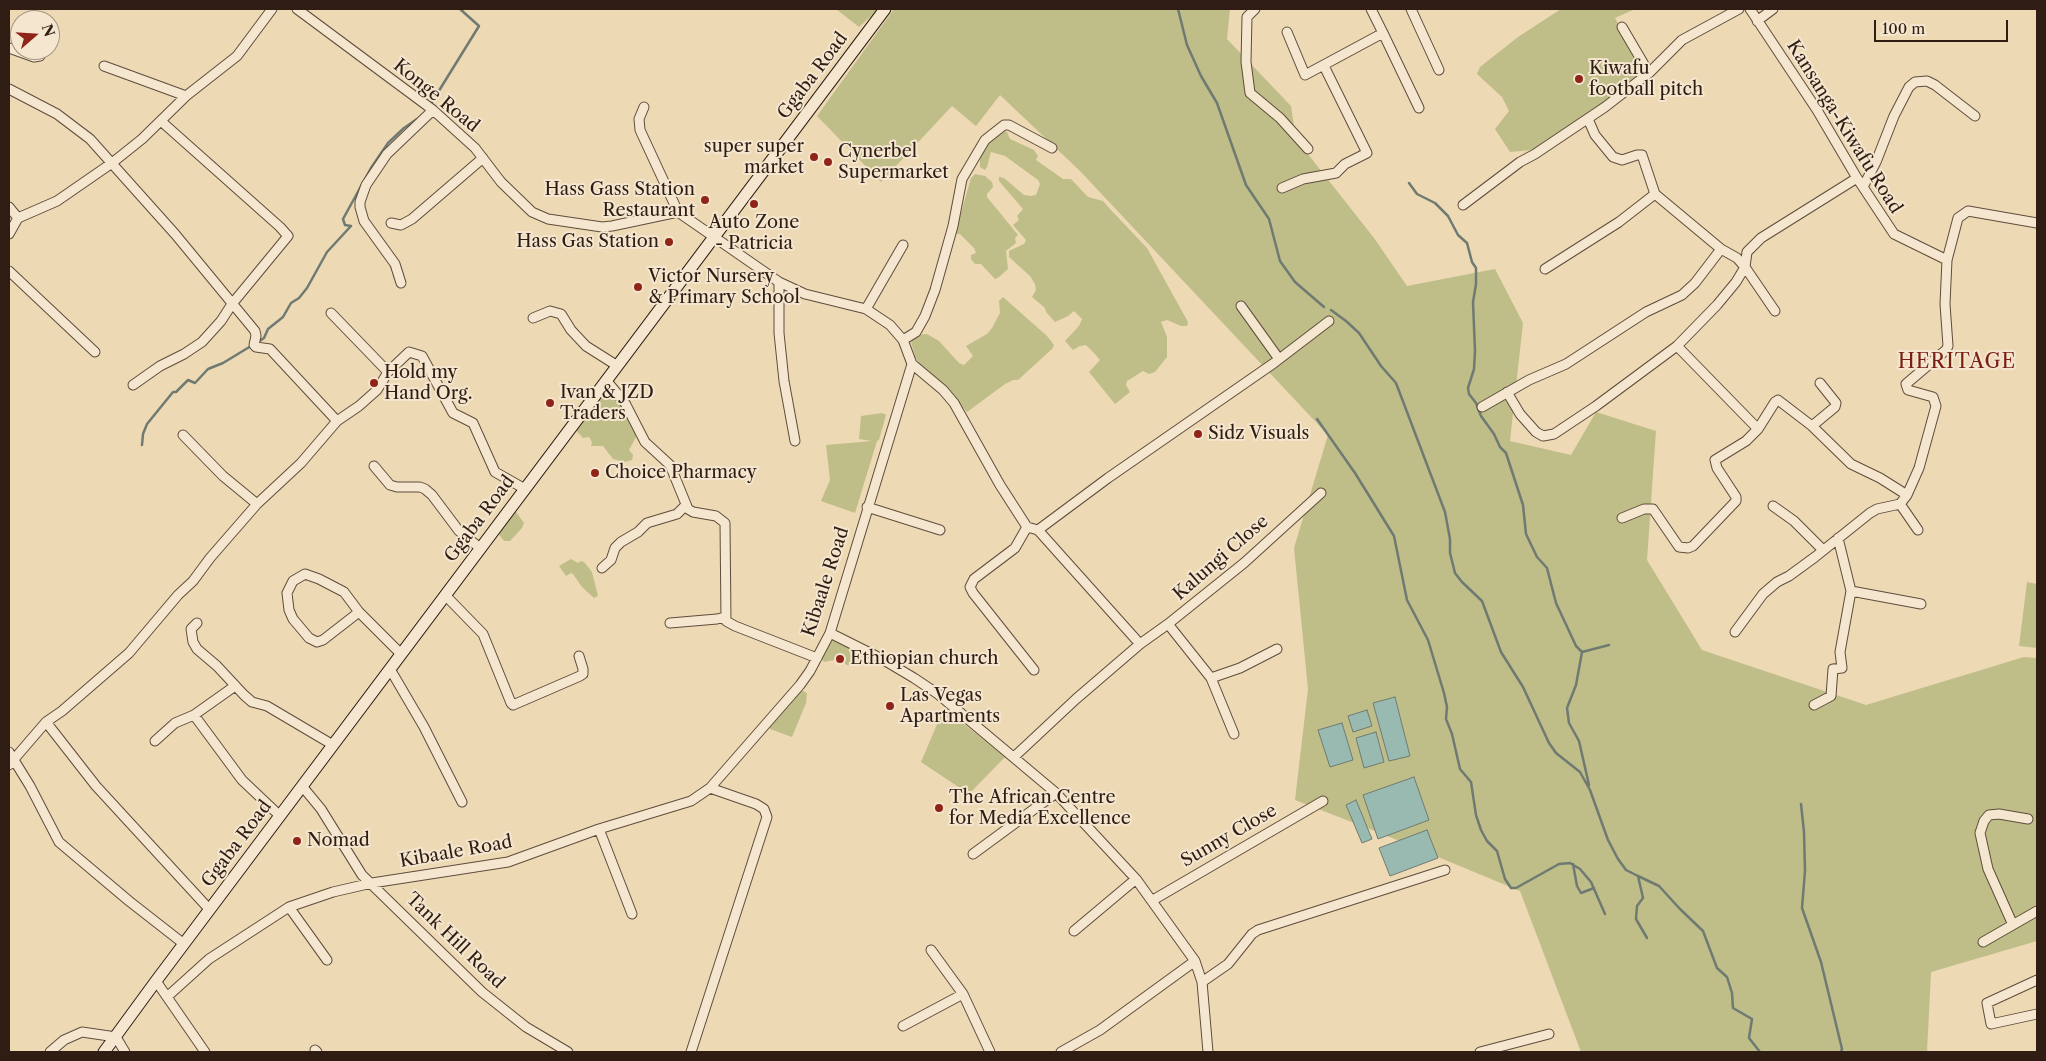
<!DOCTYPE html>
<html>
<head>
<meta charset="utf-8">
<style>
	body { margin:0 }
	#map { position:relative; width:2046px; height:1061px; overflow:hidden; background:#eed9b5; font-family:"Libre Caslon Text",serif }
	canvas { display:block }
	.frame { position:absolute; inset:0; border:10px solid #2f1d14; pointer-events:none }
	.north { position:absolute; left:10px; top:10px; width:50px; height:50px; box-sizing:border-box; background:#f4e6cf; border:1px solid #a59684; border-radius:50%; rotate:71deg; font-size:14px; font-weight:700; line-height:20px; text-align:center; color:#2f1d14 }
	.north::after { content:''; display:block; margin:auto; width:18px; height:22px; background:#8f2418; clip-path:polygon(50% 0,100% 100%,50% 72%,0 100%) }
	.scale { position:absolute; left:1874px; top:20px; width:134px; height:22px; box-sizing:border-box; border:2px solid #2f1d14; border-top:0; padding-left:6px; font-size:15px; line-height:18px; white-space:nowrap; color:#2f1d14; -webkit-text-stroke:4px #f4e6cf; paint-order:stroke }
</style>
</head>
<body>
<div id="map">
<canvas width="2046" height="1061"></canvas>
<div class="frame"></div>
<div class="north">N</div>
<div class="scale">100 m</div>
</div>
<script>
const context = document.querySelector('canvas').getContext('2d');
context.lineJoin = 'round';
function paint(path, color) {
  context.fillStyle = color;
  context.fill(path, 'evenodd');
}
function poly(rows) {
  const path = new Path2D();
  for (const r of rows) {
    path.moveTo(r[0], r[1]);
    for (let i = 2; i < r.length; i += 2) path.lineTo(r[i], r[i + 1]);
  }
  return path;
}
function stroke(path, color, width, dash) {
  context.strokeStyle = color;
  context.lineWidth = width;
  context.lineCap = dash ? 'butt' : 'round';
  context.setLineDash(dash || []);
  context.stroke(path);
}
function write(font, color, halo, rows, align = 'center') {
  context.font = font + ' "Libre Caslon Text",serif';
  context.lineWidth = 4;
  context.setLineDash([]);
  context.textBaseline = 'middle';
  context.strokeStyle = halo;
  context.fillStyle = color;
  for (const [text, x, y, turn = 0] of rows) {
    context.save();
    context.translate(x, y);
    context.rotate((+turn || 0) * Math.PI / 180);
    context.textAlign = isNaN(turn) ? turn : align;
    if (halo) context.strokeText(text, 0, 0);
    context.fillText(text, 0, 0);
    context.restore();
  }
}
const green = poly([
	[836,9,879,9,859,27],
	[894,9,1230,9,1227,39,1291,106,1296,139,1374,238,1407,286,1495,269,1523,323,1510,441,1571,455,1596,412,1656,431,1647,560,1702,650,1866,705,2024,657,2037,658,2037,941,1931,972,1927,1052,1581,1052,1520,891,1380,833,1295,800,1308,689,1294,548,1328,435,1080,171,1000,95,976,126,952,106,881,182,817,116],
	[1561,9,1635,9,1615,18,1644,72,1544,149,1510,152,1495,129,1509,111,1502,97,1477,74,1480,67,1518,37],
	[1003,131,1007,132,1010,139,1034,150,1038,156,1036,160,1063,179,1071,179,1088,197,1103,201,1110,209,1147,248,1188,322,1187,326,1181,326,1167,320,1161,322,1167,337,1167,357,1155,372,1149,374,1143,371,1127,381,1126,385,1130,392,1115,404,1089,372,1100,360,1095,354,1086,345,1080,346,1073,350,1065,341,1079,326,1082,319,1074,311,1068,316,1055,322,1046,312,1045,308,1032,297,1036,290,1035,284,1030,276,1009,257,1009,251,1024,244,1026,240,1013,225,1019,220,1017,216,1023,209,999,181,999,177,1004,178,1024,195,1031,196,1036,195,1040,184,1038,180,1005,156,991,152,987,167,985,170,980,167,980,159,983,150,991,139],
	[975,174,985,176,992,182,993,187,987,194,987,197,1018,235,1015,238,1016,243,1006,251,1008,269,999,277,995,279,981,264,975,264,971,259,971,255,976,253,974,248,960,234,955,234,971,178],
	[1003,297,1047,336,1054,345,1052,349,1018,380,1013,380,1005,384,967,412,952,396,922,369,915,356,911,342,917,335,927,334,939,341,959,363,964,365,973,356,966,346,987,334,992,328,1000,313,999,301],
	[605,385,620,401,635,428,636,437,629,450,633,455,632,460,625,462,613,459,603,446,591,446,592,442,589,437,583,438,573,427],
	[882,413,886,415,879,440,877,441,855,513,821,501,830,480,826,445,872,441,859,439,861,416],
	[514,509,524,523,522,528,510,541,504,541,498,533],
	[571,559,578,563,581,561,584,562,592,572,598,596,594,598,582,587,573,574,571,573,566,576,559,566],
	[2027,582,2037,584,2037,648,2019,646],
	[830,637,863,652,854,666,847,665,839,659,824,662,820,657],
	[801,690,807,693,806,703,792,737,770,729,769,724],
	[944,708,1005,757,969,794,921,762]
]);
const water = poly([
	[1395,697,1410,756,1389,761,1373,703,1395,697],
	[1367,710,1372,726,1353,732,1348,716,1367,710],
	[1342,723,1353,760,1330,767,1318,730,1342,723],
	[1376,732,1384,762,1364,768,1356,738,1376,732],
	[1414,777,1429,820,1378,839,1363,795,1414,777],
	[1356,800,1372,839,1362,843,1346,805,1356,800],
	[1427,830,1438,858,1390,876,1379,848,1427,830]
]);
const stream = poly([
	[1178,9,1187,45,1201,76,1217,103,1246,185,1269,219,1280,261,1295,282,1324,307],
	[432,102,479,26,460,9],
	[1409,183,1417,194,1435,203,1448,216,1458,235,1467,243,1472,262,1476,268,1476,284,1473,302,1475,351,1474,369,1468,388,1469,394,1476,403,1481,416,1494,434,1500,447,1506,453,1523,505,1526,534,1537,557,1547,568,1556,603,1576,646,1582,652],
	[1331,310,1346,321,1359,333,1381,366,1396,383,1445,512,1450,539,1450,553,1455,573,1462,582,1482,601,1501,652,1523,687,1549,743,1556,753,1580,772,1590,790,1608,840,1618,859,1626,870,1638,876,1643,898,1637,906,1636,919,1647,938],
	[258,342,264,338,268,329,283,317,291,303,299,298,307,288,327,252,351,226,345,225,343,219,371,168,388,143,404,128,417,119],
	[1317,419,1355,473,1394,536,1407,600,1428,640,1444,693,1447,707,1446,719,1452,734,1460,769,1471,782,1476,815,1481,830,1487,841,1497,851,1505,879,1511,888,1516,888,1559,864,1570,863,1580,869,1591,882,1605,914],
	[142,445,143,434,147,424,173,392,176,392,188,380,195,383,208,369,223,363,251,346],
	[1582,652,1576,685,1567,708,1569,723,1579,741,1589,785],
	[1582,652,1609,645],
	[1801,804,1804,832,1805,871,1802,908,1821,962,1842,1049,1841,1052],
	[1573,864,1577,886,1581,893,1594,888],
	[1638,876,1659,886,1680,909,1703,931,1717,968,1727,977,1732,993,1733,1008,1752,1019,1749,1038,1760,1052]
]);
const minor = poly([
	[1255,9,1247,17,1246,62,1250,93,1280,118,1308,149],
	[1411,9,1439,70],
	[1750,9,1817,110,1857,178,1894,234,1947,260,1958,218,1968,211,2037,223],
	[1757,21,1773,9],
	[1622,27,1649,73],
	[1287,32,1305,75,1383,33,1371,9],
	[1383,33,1419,108],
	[50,37,52,33],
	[9,48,34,57,40,56,43,50],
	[104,66,186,96],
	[9,89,57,114,90,139,175,234,255,331,256,336,254,345,256,347,270,349,337,421],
	[644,107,639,119,640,130,678,212],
	[1863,187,1876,162,1894,116,1909,87,1915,82,1927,81,1935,85,1975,116],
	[1282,188,1303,179,1336,173,1345,164,1367,153,1324,66],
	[1463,205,1520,162,1535,154,1605,107,1649,73,1682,40,1739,9],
	[9,207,18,218],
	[391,223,401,225,412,219,483,158],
	[9,234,18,218,57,201,112,163,142,139,186,96,237,56,272,9],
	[1545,269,1619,222,1655,194],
	[9,271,95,352],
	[779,282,779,333,784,381,795,441],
	[401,283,395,264,364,221,360,207,360,202,366,185,387,154,433,110],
	[1241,306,1279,359],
	[866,309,903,245],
	[1775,311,1745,267,1747,252,1761,238,1857,178],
	[331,313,388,372],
	[533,318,550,311,561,314,571,330,586,346,616,365],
	[903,340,916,332,925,316,935,290,953,226,962,179,985,140,1004,125,1009,125,1052,148],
	[1677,346,1758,429],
	[912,364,943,390,954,403,1000,485,1027,527,1038,530,1140,644],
	[606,380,625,403,645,442,670,465,688,509,693,512,716,516,725,523,726,621,735,626,817,658],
	[133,385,160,366,184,354,202,342,221,321,232,304,288,236,280,227,162,122],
	[1507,392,1520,414,1536,432,1543,436,1554,434,1596,406,1677,346,1717,305,1736,282,1745,267,1737,258,1721,249,1655,194,1642,155,1637,155,1622,160,1613,157,1595,135,1588,119],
	[1482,407,1529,380,1566,364,1646,312,1682,295,1695,283,1721,249],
	[1812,426,1835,407,1836,403,1820,383],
	[183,435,223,476,257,504],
	[374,466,390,485,397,487,420,487,425,489,432,495,459,531,480,548],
	[1900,504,1918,530],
	[1773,506,1794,521,1823,550],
	[867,507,940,530],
	[1622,518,1644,509,1653,509,1679,547,1688,548,1693,546,1736,501,1736,497,1717,468,1715,460,1746,441,1758,429,1775,402,1778,400,1812,426,1851,464,1880,478,1907,495],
	[1027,527,1015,548,974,579,970,587,973,593,1034,670],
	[1038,530,1108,478,1274,363,1329,321],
	[1838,538,1851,591,1921,604],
	[602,568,611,560,615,548,621,542,638,532,647,523,677,514,685,506],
	[445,595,483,634,511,703,513,705,580,676,583,674,583,669,579,656],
	[359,612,323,640,317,642,309,638,293,619,289,610,287,593,293,581,305,574,319,579,344,592,359,612,401,654],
	[197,623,191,629,193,642,197,649,217,666,244,695,252,702,267,706,333,745],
	[670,623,717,619,725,617],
	[1168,624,1211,678,1234,734],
	[1735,632,1763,594,1777,582,1789,576,1815,557,1870,513,1877,509,1900,504,1907,495,1919,468,1936,406,1933,397,1908,390,1906,384,1946,350,1948,346,1945,304,1947,260],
	[830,633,882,659,914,678,938,694,1056,793,1136,879,1195,961,1202,982,1208,1052],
	[390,669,424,727,462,802],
	[1211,678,1240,668,1277,649],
	[1814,705,1831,696,1833,669,1842,668,1840,652,1851,591],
	[194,715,242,780,280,816],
	[46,722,96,786,210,910],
	[155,741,175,723,194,715,235,686],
	[9,752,30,786,59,842,129,901,184,944],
	[1014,757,1076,699,1140,644,1168,624,1244,563,1321,493],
	[9,765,46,722,62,711,129,653,178,595,193,581,210,558,257,504,301,463,337,421,359,406,377,390,388,372,409,352,422,356,453,413,473,423,495,472,525,489],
	[302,786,321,809,362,875,482,992,526,1027,568,1052],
	[599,829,632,914],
	[973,854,1056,793],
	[1153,900,1323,801],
	[289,907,327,960],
	[2013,925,1988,869,1980,833,1984,821,1989,815,1999,814,2028,819],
	[1074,931,1136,879],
	[1983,942,2037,911],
	[931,950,963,994,990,1052],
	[2037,980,1987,1003,1991,1024,2037,1014],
	[156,981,205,1052],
	[1202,982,1228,964,1252,934,1258,930,1445,870],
	[168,996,209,959,289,907,333,892,372,883,508,862,599,829,691,801,710,788,800,685,810,671,830,633,912,364,903,340,890,325,866,309,805,294,779,282,678,212,612,226,602,227,548,219,532,212,501,182,475,148,433,110,297,9],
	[903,1026,963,994],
	[315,1050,317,1052],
	[50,1052,64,1040,82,1032,116,1037,125,1052],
	[691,1052,767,817,764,809,756,804,710,788],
	[1061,1052,1100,1030,1195,961],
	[1480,1052,1549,1034]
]);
const secondary = poly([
	[104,1052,156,981,885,9]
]);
const markers = [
	[1579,79,5,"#8f2418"],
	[814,157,5,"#8f2418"],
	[828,162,5,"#8f2418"],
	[705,200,5,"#8f2418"],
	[754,204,5,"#8f2418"],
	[669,242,5,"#8f2418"],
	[638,287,5,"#8f2418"],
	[374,383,5,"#8f2418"],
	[550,403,5,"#8f2418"],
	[1198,434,5,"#8f2418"],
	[595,473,5,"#8f2418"],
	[840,659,5,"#8f2418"],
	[890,706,5,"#8f2418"],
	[939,808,5,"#8f2418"],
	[297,841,5,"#8f2418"]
];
const poiNames = [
	["Kiwafu",1589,69],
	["football pitch",1589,90],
	["super super",804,147,"right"],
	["market",804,168,"right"],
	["Cynerbel",838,152],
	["Supermarket",838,173],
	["Hass Gass Station",695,190,"right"],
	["Restaurant",695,211,"right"],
	["Auto Zone",754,223,"center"],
	["- Patricia",754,244,"center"],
	["Hass Gas Station",659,242,"right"],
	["Victor Nursery",648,277],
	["& Primary School",648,298],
	["Hold my",384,373],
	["Hand Org.",384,394],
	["Ivan & JZD",560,393],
	["Traders",560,414],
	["Sidz Visuals",1208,434],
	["Choice Pharmacy",605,473],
	["Ethiopian church",850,659],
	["Las Vegas",900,696],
	["Apartments",900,717],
	["The African Centre",949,798],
	["for Media Excellence",949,819],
	["Nomad",307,841]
];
const streetNames = [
	["Ggaba Road",813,76,-53],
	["Konge Road",436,96,39],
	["Kansanga-Kiwafu Road",1844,127,58],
	["Ggaba Road",480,519,-53],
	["Kalungi Close",1221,558,-41],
	["Kibaale Road",826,582,-72],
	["Sunny Close",1229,836,-30],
	["Ggaba Road",237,844,-53],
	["Kibaale Road",456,852,-10],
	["Tank Hill Road",455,941,44]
];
const quarterNames = [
	["HERITAGE",1957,362]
];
paint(green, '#bfbd88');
paint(water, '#99bab0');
stroke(water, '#6f7b72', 1);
stroke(stream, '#6f7b72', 2.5);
stroke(minor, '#5f4c3c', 11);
stroke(secondary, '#2f1d14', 13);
stroke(minor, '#f4e6cf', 9);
stroke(secondary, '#f4e6cf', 11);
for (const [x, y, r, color] of markers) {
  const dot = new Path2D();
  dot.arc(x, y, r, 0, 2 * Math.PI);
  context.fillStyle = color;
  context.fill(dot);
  stroke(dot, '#f4e6cf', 2);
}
write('18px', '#2f1d14', '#f4e6cf', poiNames, 'left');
write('18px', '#2f1d14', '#f4e6cf', streetNames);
context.letterSpacing = '1px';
write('20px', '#7a1f14', '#f4e6cf', quarterNames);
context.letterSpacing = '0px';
</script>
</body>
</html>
